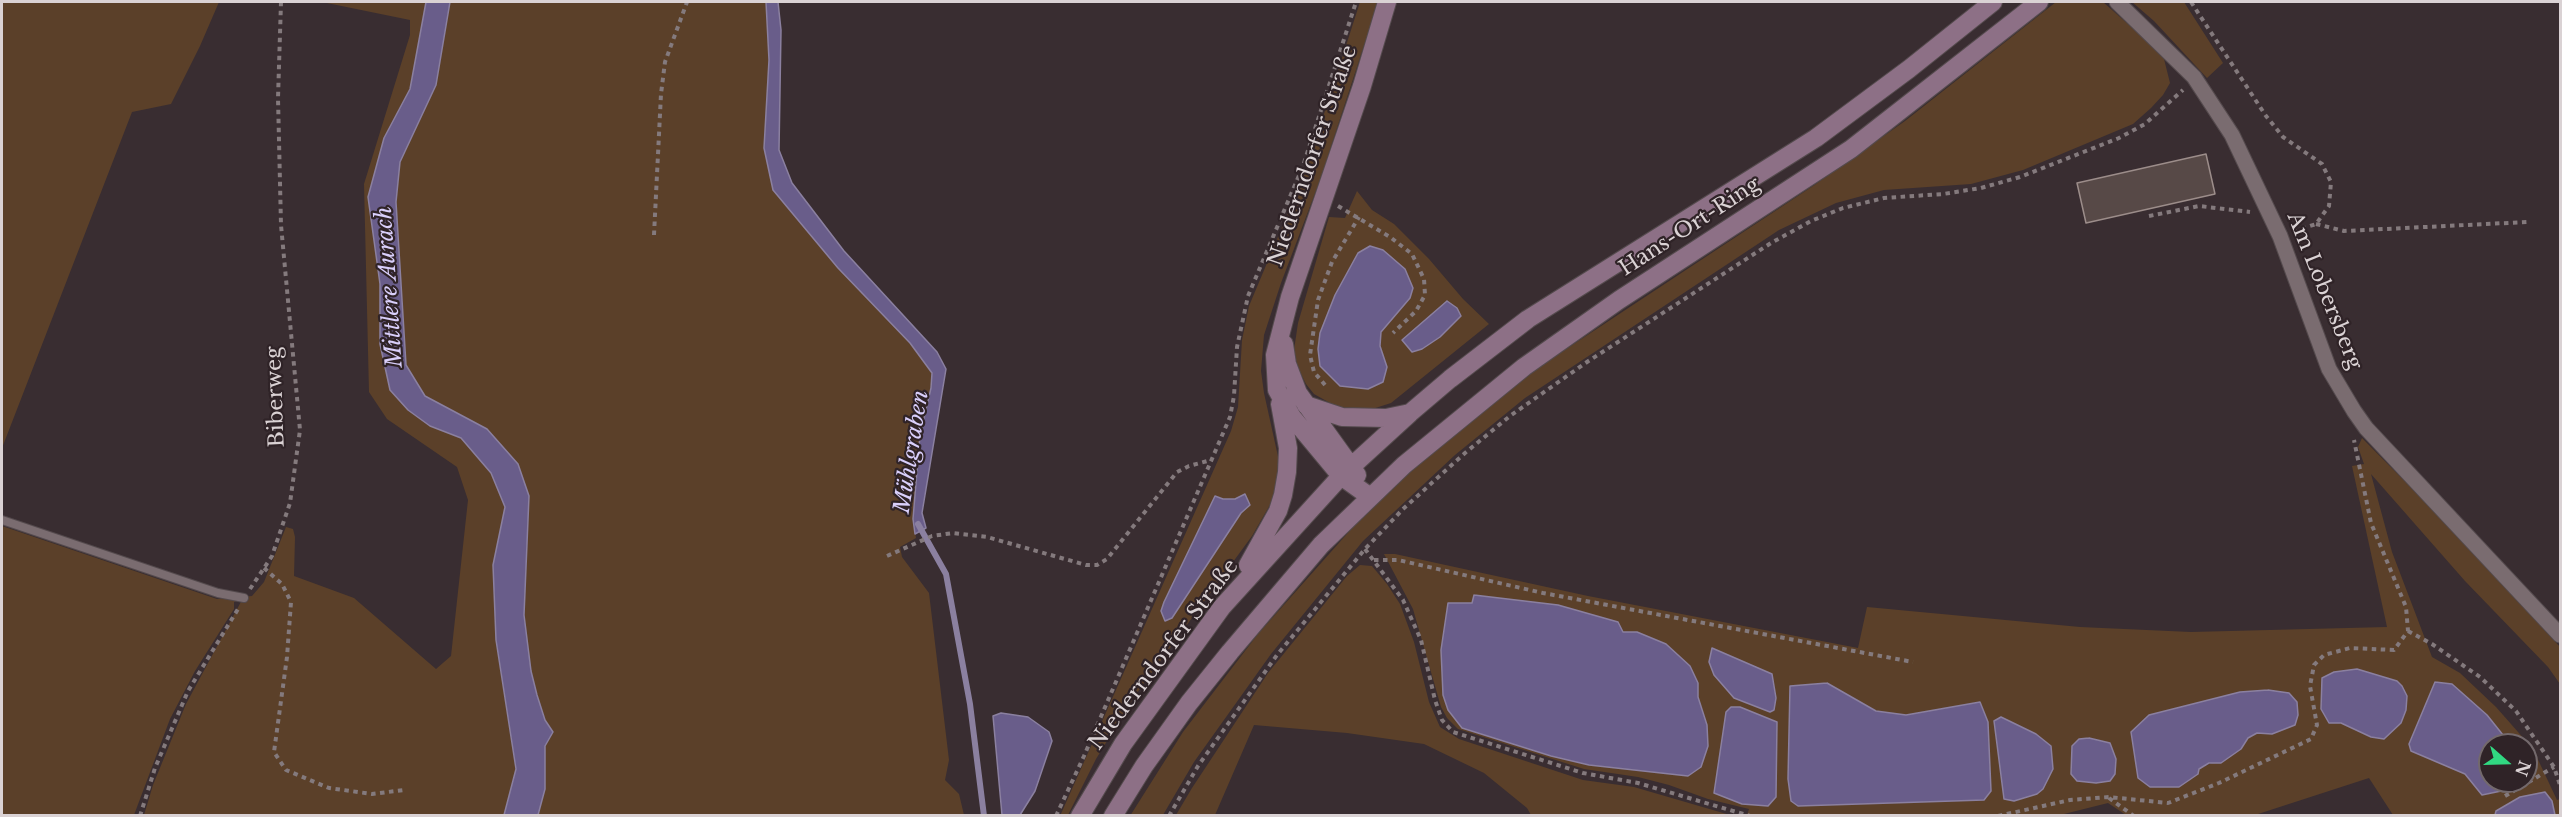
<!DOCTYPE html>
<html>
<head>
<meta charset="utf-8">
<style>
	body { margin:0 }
	#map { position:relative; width:2562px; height:817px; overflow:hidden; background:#392d31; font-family:"Libre Baskerville",serif }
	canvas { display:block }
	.frame { position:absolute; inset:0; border:3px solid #dad2d4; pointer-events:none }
	.north { position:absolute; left:2478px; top:733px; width:60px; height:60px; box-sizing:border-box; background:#2f2327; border:2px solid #73696c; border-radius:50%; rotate:110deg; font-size:16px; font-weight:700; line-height:24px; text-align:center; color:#dad2d4 }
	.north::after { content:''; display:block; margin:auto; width:21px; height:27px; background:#31d882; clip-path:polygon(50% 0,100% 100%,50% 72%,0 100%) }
</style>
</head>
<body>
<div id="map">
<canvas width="2562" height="817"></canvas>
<div class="frame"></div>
<div class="north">N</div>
</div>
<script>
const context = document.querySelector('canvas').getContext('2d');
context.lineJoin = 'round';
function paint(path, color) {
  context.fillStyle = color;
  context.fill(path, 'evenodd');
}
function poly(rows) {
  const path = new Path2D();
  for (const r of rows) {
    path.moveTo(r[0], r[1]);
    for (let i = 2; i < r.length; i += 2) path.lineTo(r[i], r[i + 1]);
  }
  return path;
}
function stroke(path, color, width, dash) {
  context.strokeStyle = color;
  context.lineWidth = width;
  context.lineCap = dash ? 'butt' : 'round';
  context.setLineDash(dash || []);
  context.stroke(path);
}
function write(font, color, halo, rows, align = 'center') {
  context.font = font + ' "Libre Baskerville",serif';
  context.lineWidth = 4.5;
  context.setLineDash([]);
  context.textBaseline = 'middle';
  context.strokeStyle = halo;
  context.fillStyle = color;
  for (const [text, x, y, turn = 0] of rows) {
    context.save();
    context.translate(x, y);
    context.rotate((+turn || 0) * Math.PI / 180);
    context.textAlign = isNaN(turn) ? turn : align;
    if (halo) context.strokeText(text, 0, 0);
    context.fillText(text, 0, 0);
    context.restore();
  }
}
const green = poly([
	[2,2,219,2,200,46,171,104,132,112,2,448],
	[322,2,426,2,410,89,384,138,380,344,408,410,430,426,461,438,491,473,505,507,493,565,496,640,516,769,504,815,144,815,153,785,186,704,243,598,234,602,234,609,195,671,170,719,134,815,2,815,2,526,217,599,252,596,264,582,286,527,293,529,295,537,294,576,354,598,436,669,451,656,468,500,457,467,387,419,369,392,364,184,410,35,410,20],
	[450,2,766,2,769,60,764,148,932,373,931,388,920,435,913,519,916,538,900,547,902,557,929,593,949,760,945,780,959,794,964,815,538,815,545,789,545,746,553,732,545,720,537,695,531,671,524,615,529,496,487,429,424,396,406,365,396,202,400,162,436,85],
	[1360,2,1377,2,1371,24,1320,180,1281,283,1264,335,1261,371,1264,393,1279,461,1277,485,1271,503,1252,536,1134,697,1096,759,1068,815,1060,816,1231,431,1238,407,1242,340,1249,306,1306,170],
	[1215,496,1223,499,1235,499,1250,505,1241,512,1172,618,1165,620],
	[2056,2,2103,2,2146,40,2164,59,2170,83,2163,95,2151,108,2133,124,2023,170,1971,184,1884,190,1836,203,1779,230,1525,398,1455,455,1363,541,1271,654,1194,762,1163,815,1130,816,1183,732,1258,634,1354,526,1430,453,1533,371,1813,186,1905,121],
	[2132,2,2184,2,2223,63,2207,78,2154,21],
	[1357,191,1372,210,1394,224,1429,259,1463,299,1489,324,1391,403,1366,411,1339,408,1314,394,1306,384,1297,366,1294,350,1298,323,1329,217,1345,218],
	[1370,246,1410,298,1381,332,1380,346],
	[2362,438,2457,534,2560,647,2560,684,2548,667,2465,581,2371,474,2392,552,2432,657,2460,673,2496,707,2533,749,2557,800,2560,799,2560,815,2555,815,2552,801,2496,811,2495,815,2393,815,2369,778,2255,815,2126,815,2108,803,2056,816,1747,815,1749,809,1708,799,1669,785,1638,777,1584,769,1458,729,1447,718,1441,707,1413,609,1384,554,1395,554,1588,596,1858,648,1867,607,2080,627,2191,632,2387,627,2352,466,2364,464,2358,447],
	[1448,603,1472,603,1623,632,1637,632,1666,644,1698,683,1698,697,1703,711,1688,776,1589,765,1551,756],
	[1709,662,1770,712,1734,697,1714,674],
	[2435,682,2452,684,2487,715,2511,745,2526,745,2526,781,2520,781,2506,790,2483,795,2465,774,2409,744],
	[1827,683,1876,711,1906,715,1980,702,1988,722,1991,791,1984,800,1798,806,1790,686],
	[2289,693,2272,734,2257,733,2248,738,2241,749,2199,769],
	[2407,696,2406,710,2401,723,2371,737,2341,723],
	[2089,738,2110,743,2116,760,2115,774,2071,774,2072,746,2079,739],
	[1360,565,1372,566,1387,584,1400,604,1414,642,1429,702,1440,727,1459,739,1583,780,1634,787,1730,815,1531,815,1527,808,1484,773,1424,744,1347,733,1254,725,1215,815,1176,815,1192,788,1268,673,1347,576]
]);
const water = poly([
	[426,2,450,2,436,85,400,162,396,202,406,365,425,396,487,429,518,464,529,496,524,615,531,671,537,695,545,720,553,732,545,746,545,789,538,815,504,815,516,769,496,640,493,565,505,507,491,473,461,438,430,426,408,410,390,390,380,344,380,284,368,197,384,138,410,89,426,2],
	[766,2,778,2,781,30,779,150,792,183,844,251,937,352,946,369,922,513,926,528,915,534,913,519,920,435,931,388,932,373,910,343,838,268,773,190,764,148,769,60,766,2],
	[1370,246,1383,250,1405,269,1413,288,1410,298,1381,332,1380,346,1387,367,1383,382,1368,389,1340,386,1320,366,1318,349,1320,333,1335,295,1358,253,1370,246],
	[1447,301,1457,308,1461,316,1440,337,1422,349,1412,352,1402,340,1447,301],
	[1245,494,1250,505,1241,513,1172,618,1165,621,1161,611,1164,602,1215,496,1223,499,1235,499,1245,494],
	[1474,595,1558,605,1618,622,1623,632,1637,632,1666,644,1690,666,1698,683,1698,697,1707,725,1708,746,1701,767,1688,776,1589,765,1551,756,1462,728,1448,710,1443,695,1441,650,1448,603,1472,603,1474,595],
	[1712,648,1772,674,1776,698,1774,710,1770,712,1734,698,1714,675,1709,662,1712,648],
	[2357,669,2397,681,2402,686,2407,696,2406,710,2401,723,2384,739,2371,737,2341,723,2329,723,2321,709,2322,678,2334,672,2357,669],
	[2435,682,2452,684,2487,715,2511,745,2490,745,2490,781,2520,781,2506,790,2482,795,2465,774,2411,751,2409,744,2435,682],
	[1827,683,1876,711,1906,715,1980,702,1988,722,1991,791,1984,800,1798,806,1791,801,1788,779,1790,686,1827,683],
	[2268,690,2289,693,2297,702,2298,715,2295,725,2272,734,2257,733,2248,738,2241,749,2221,763,2209,763,2199,769,2198,774,2179,787,2150,787,2138,778,2131,732,2149,715,2240,692,2268,690],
	[1731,707,1740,707,1777,722,1776,797,1768,806,1742,804,1714,793,1726,712,1731,707],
	[1001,713,1028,717,1049,732,1052,741,1035,791,1020,815,1002,815,993,716,1001,713],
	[2001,717,2036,734,2051,746,2053,769,2043,789,2037,794,2014,801,2004,799,1994,721,2001,717],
	[2089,738,2110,743,2116,759,2115,774,2110,781,2096,783,2077,781,2071,774,2072,746,2079,739,2089,738],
	[2545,792,2552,801,2555,815,2495,815,2496,811,2520,797,2545,792]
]);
const stream = poly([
	[918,524,946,574,970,704,984,816]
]);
const building = poly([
	[2206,154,2215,194,2086,223,2077,183,2206,154]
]);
const path = poly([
	[2191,2,2266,116,2283,137,2322,164,2331,182,2329,206,2316,224,2295,231],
	[1338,206,1390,237,1412,254,1424,279,1425,295,1416,311,1393,333],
	[2149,216,2199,206,2250,212],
	[2316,224,2344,231,2527,222],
	[654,235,661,94,665,62,687,2],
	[1325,385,1314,372,1310,355,1318,300,1332,262,1359,217],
	[1365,549,1403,600,1421,640,1435,700,1442,720,1453,732,1583,773,1638,783,1750,816],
	[887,556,932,536,953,533,987,537,1086,565,1097,565,1107,559,1177,472,1189,466,1211,460],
	[1374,560,1398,560,1543,593,1913,662],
	[264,568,282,584,291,602,287,657,274,752,286,770,329,788,372,794,404,790],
	[250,589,272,556,290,503,300,430,281,225,278,98,281,2],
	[2408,631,2432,644,2480,677,2516,711,2554,767,2560,785],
	[2505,796,2554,767],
	[2109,798,2134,816],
	[140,816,155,768,188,691,238,609],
	[1056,816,1084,756,1230,417,1234,396,1237,347,1248,296,1303,166,1356,2],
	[1169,816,1198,766,1277,655,1365,549,1403,509,1465,453,1510,416,1587,362,1771,243,1811,221,1843,208,1884,198,1943,194,1981,188,2020,177,2119,138,2145,124,2183,90],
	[1998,816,2070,800,2109,797,2168,803,2219,783,2311,739,2317,725,2310,686,2314,665,2324,655,2350,648,2394,650,2408,631,2406,607,2371,523,2354,440]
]);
const lane = poly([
	[2,520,218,593,244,598]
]);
const street = poly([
	[2117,2,2194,77,2232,135,2280,236,2329,369,2354,411,2366,428,2560,635]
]);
const secondary = poly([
	[1284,344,1287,364,1298,393,1357,475],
	[1306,405,1342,417,1386,418,1410,413],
	[1369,496,1341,476,1292,417,1277,390,1275,355,1290,297,1362,86,1387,2],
	[1248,565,1278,511,1283,495,1287,472,1288,448,1280,404],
	[1080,816,1123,744,1222,607,1341,476,1410,413,1450,379,1528,319,1816,138,1909,69,1993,2],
	[1113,816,1144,766,1189,703,1230,652,1321,545,1404,465,1524,367,1619,300,1851,149,2039,2]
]);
const streetNames = [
	["Niederndorfer Straße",1313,156,-71],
	["Hans-Ort-Ring",1690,227,-33],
	["Am Lobersberg",2324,291,68],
	["Biberweg",276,397,-92],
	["Niederndorfer Straße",1164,655,-53]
];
const waterNames = [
	["Mittlere Aurach",390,287,-94],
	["Mühlgraben",912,452,-81]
];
paint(green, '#5b4029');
paint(water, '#695d8a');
stroke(water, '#8b80a0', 1.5);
stroke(stream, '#8b80a0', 6);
paint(building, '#574947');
stroke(building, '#9c8d8a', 1.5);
stroke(lane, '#544a4d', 10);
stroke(street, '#544a4d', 17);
stroke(secondary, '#544a4d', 20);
stroke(path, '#847a7d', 4, [4.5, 4.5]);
stroke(lane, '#7a6c70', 8);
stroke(street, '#7a6c70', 15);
stroke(secondary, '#8d7086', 18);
write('21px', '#dad2d4', '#2f2327', streetNames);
write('italic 22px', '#d9cffb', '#2f2327', waterNames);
</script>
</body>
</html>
